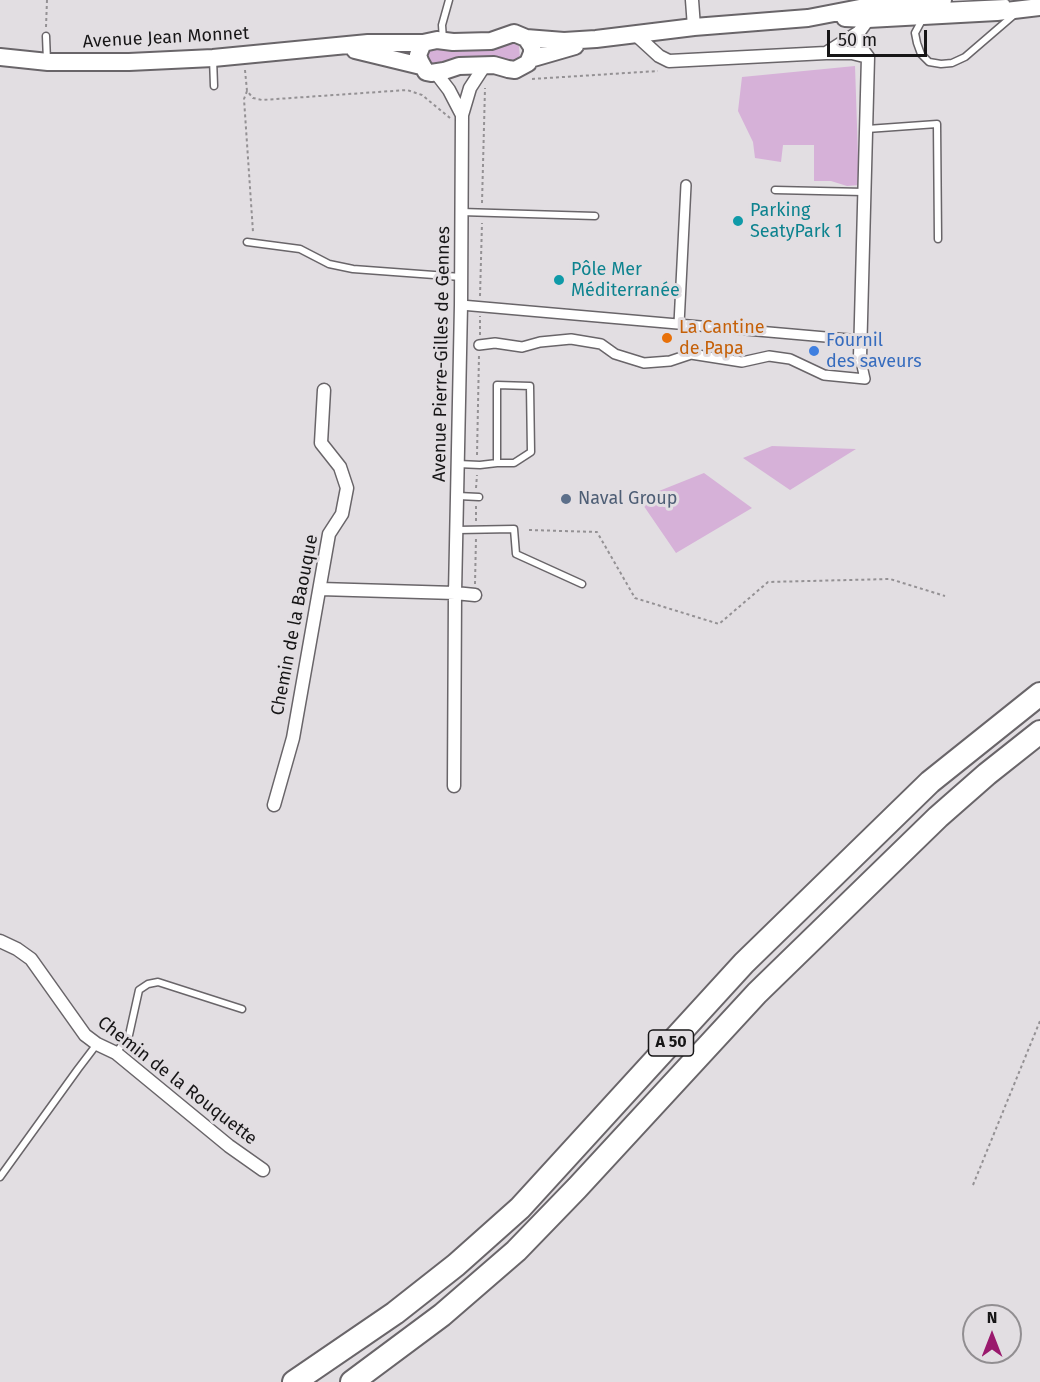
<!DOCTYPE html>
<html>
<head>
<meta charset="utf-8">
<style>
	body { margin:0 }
	#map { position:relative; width:1040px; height:1382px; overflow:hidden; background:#e2dee2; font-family:"Fira Sans",sans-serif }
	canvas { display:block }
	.north { position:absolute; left:962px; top:1304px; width:60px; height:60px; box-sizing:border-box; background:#e2dee2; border:2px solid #918e91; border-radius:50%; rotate:0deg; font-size:16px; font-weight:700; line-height:24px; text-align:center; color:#171617 }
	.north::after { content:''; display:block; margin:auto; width:21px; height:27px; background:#9a196d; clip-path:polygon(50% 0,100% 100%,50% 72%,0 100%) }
	.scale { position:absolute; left:827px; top:30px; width:100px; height:27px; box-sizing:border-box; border:3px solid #171617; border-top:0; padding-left:8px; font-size:18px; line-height:21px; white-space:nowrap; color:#171617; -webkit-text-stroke:4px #e2dee2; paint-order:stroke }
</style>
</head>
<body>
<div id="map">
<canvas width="1040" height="1382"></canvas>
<div class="north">N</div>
<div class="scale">50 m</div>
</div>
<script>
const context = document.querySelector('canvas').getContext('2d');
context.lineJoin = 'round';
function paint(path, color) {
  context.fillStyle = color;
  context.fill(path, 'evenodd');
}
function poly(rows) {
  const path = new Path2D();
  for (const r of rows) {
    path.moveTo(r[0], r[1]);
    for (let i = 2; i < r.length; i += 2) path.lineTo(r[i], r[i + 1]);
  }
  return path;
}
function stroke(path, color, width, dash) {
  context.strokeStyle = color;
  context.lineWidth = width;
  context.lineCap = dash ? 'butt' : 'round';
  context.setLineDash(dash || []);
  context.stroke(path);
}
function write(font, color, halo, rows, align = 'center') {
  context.font = font + ' "Fira Sans",sans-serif';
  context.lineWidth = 6;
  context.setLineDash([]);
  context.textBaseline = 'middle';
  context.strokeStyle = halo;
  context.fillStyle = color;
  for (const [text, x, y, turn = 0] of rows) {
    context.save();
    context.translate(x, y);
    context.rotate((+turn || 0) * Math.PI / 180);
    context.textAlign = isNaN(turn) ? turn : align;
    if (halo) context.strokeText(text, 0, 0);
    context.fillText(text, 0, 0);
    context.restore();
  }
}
const green = poly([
	[510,42,519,46,520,58,511,62,439,66,428,62,428,51,437,45],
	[855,66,859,185,847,186,831,181,814,181,814,145,783,145,781,162,755,158,753,142,738,111,742,77],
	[772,446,856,449,790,490,743,458],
	[704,473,752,508,676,553,639,499]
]);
const path = poly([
	[46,27,47,0],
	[245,70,247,91,253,98,262,100,407,90,422,95,450,118],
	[532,79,658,71],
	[247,91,244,99,253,232],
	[482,203,485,88],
	[480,296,482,223],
	[480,335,480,316],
	[477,455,479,355],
	[476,488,477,475],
	[476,521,476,505],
	[529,530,597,532,635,598,719,624,768,582,890,579,945,596],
	[475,584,476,538],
	[973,1185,1040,1021]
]);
const service = poly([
	[942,6,1006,3],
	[922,20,915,33,917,43,921,54,929,62,941,64,952,63,965,57,1015,14],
	[46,36,47,61],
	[443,40,442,25,449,0],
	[213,58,214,86],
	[867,129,937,124,938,239],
	[775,190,864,192],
	[461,212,595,216],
	[247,242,300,249,329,264,353,269,461,277],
	[458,464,480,465,497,463,497,385,530,386,531,452,514,463,497,463],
	[458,496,479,497],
	[457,530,514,529,516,554,582,584],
	[116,1053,129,1035,139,990,148,984,158,982,242,1009],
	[0,1177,78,1069,97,1044]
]);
const pedestrian = poly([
	[461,305,860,340],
	[679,324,686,185],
	[479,345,495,343,522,347,540,342,571,339,601,344,615,354,644,363,670,361,691,354,742,362,769,356,790,359,824,375,865,379,860,357]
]);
const minor = poly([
	[692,0,694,27],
	[635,34,659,56,669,61,826,53,859,32],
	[826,53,852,53,868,57],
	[436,73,449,90,462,115],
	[860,357,868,57,862,49,860,42,859,32,872,14],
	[320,589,455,593,461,305,462,115,470,88,485,65],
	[454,786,455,593,475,595],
	[274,805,293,738,329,534,342,514,347,488,340,467,321,443,324,390],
	[0,941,17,949,31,959,85,1035,97,1044,116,1053,229,1146,263,1170]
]);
const secondary = poly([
	[845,18,868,19,997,12,1040,7],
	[526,38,564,41,596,39,694,27,808,18,881,4,943,0],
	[355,50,421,66],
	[0,57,48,62,129,62,213,58,368,43,423,43,437,40,453,42,491,41,514,33,526,38,532,47,532,53,528,63,515,70,508,69,494,65,459,66,444,71,431,73,426,72,420,61,418,55,423,43],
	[530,59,575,46]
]);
const motorway = poly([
	[294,1382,395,1313,456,1265,520,1208,744,963,930,782,1040,694],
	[352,1382,442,1315,516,1251,577,1188,757,993,938,817,987,774,1040,732]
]);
const markers = [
	[738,221,6,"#0f9aa8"],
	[559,280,6,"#0f9aa8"],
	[667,338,6,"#e8710a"],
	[814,351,6,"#3f7fe0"],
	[566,499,6,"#5c6f8a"]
];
const shields = [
	[671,1043,45]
];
const shieldNames = [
	["A 50",671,1043]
];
const streetNames = [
	["Avenue Jean Monnet",166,38,-3],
	["Avenue Pierre-Gilles de Gennes",442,354,-89],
	["Chemin de la Baouque",295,625,-79],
	["Chemin de la Rouquette",177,1081,38]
];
const cultureNames = [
	["Parking",750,211],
	["SeatyPark 1",750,232],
	["Pôle Mer",571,270],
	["Méditerranée",571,291]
];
const foodNames = [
	["La Cantine",679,328],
	["de Papa",679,349]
];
const shopNames = [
	["Fournil",826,341],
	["des saveurs",826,362]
];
const serviceNames = [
	["Naval Group",578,499]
];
paint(green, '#d6b1d8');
stroke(service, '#696569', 9);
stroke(pedestrian, '#696569', 12);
stroke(minor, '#696569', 15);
stroke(secondary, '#696569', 20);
stroke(motorway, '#696569', 26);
stroke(path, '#949194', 2, [3, 3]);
stroke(service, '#fff', 6);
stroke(pedestrian, '#fff', 9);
stroke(minor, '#fff', 12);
stroke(secondary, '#fff', 16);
stroke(motorway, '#fff', 22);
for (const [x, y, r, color] of markers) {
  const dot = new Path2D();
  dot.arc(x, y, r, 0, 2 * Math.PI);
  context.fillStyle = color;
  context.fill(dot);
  stroke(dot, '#e2dee2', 2);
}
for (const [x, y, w] of shields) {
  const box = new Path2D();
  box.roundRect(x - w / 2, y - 13, w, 26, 4.5);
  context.fillStyle = '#e2dee2';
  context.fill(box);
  stroke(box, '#171617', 1.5);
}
write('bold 16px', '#171617', null, shieldNames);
write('18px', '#171617', '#e2dee2', streetNames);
write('18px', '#0d838f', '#e2dee2', cultureNames, 'left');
write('18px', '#c56008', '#e2dee2', foodNames, 'left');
write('18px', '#366cbe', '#e2dee2', shopNames, 'left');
write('18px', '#4e5e75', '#e2dee2', serviceNames, 'left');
</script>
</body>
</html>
